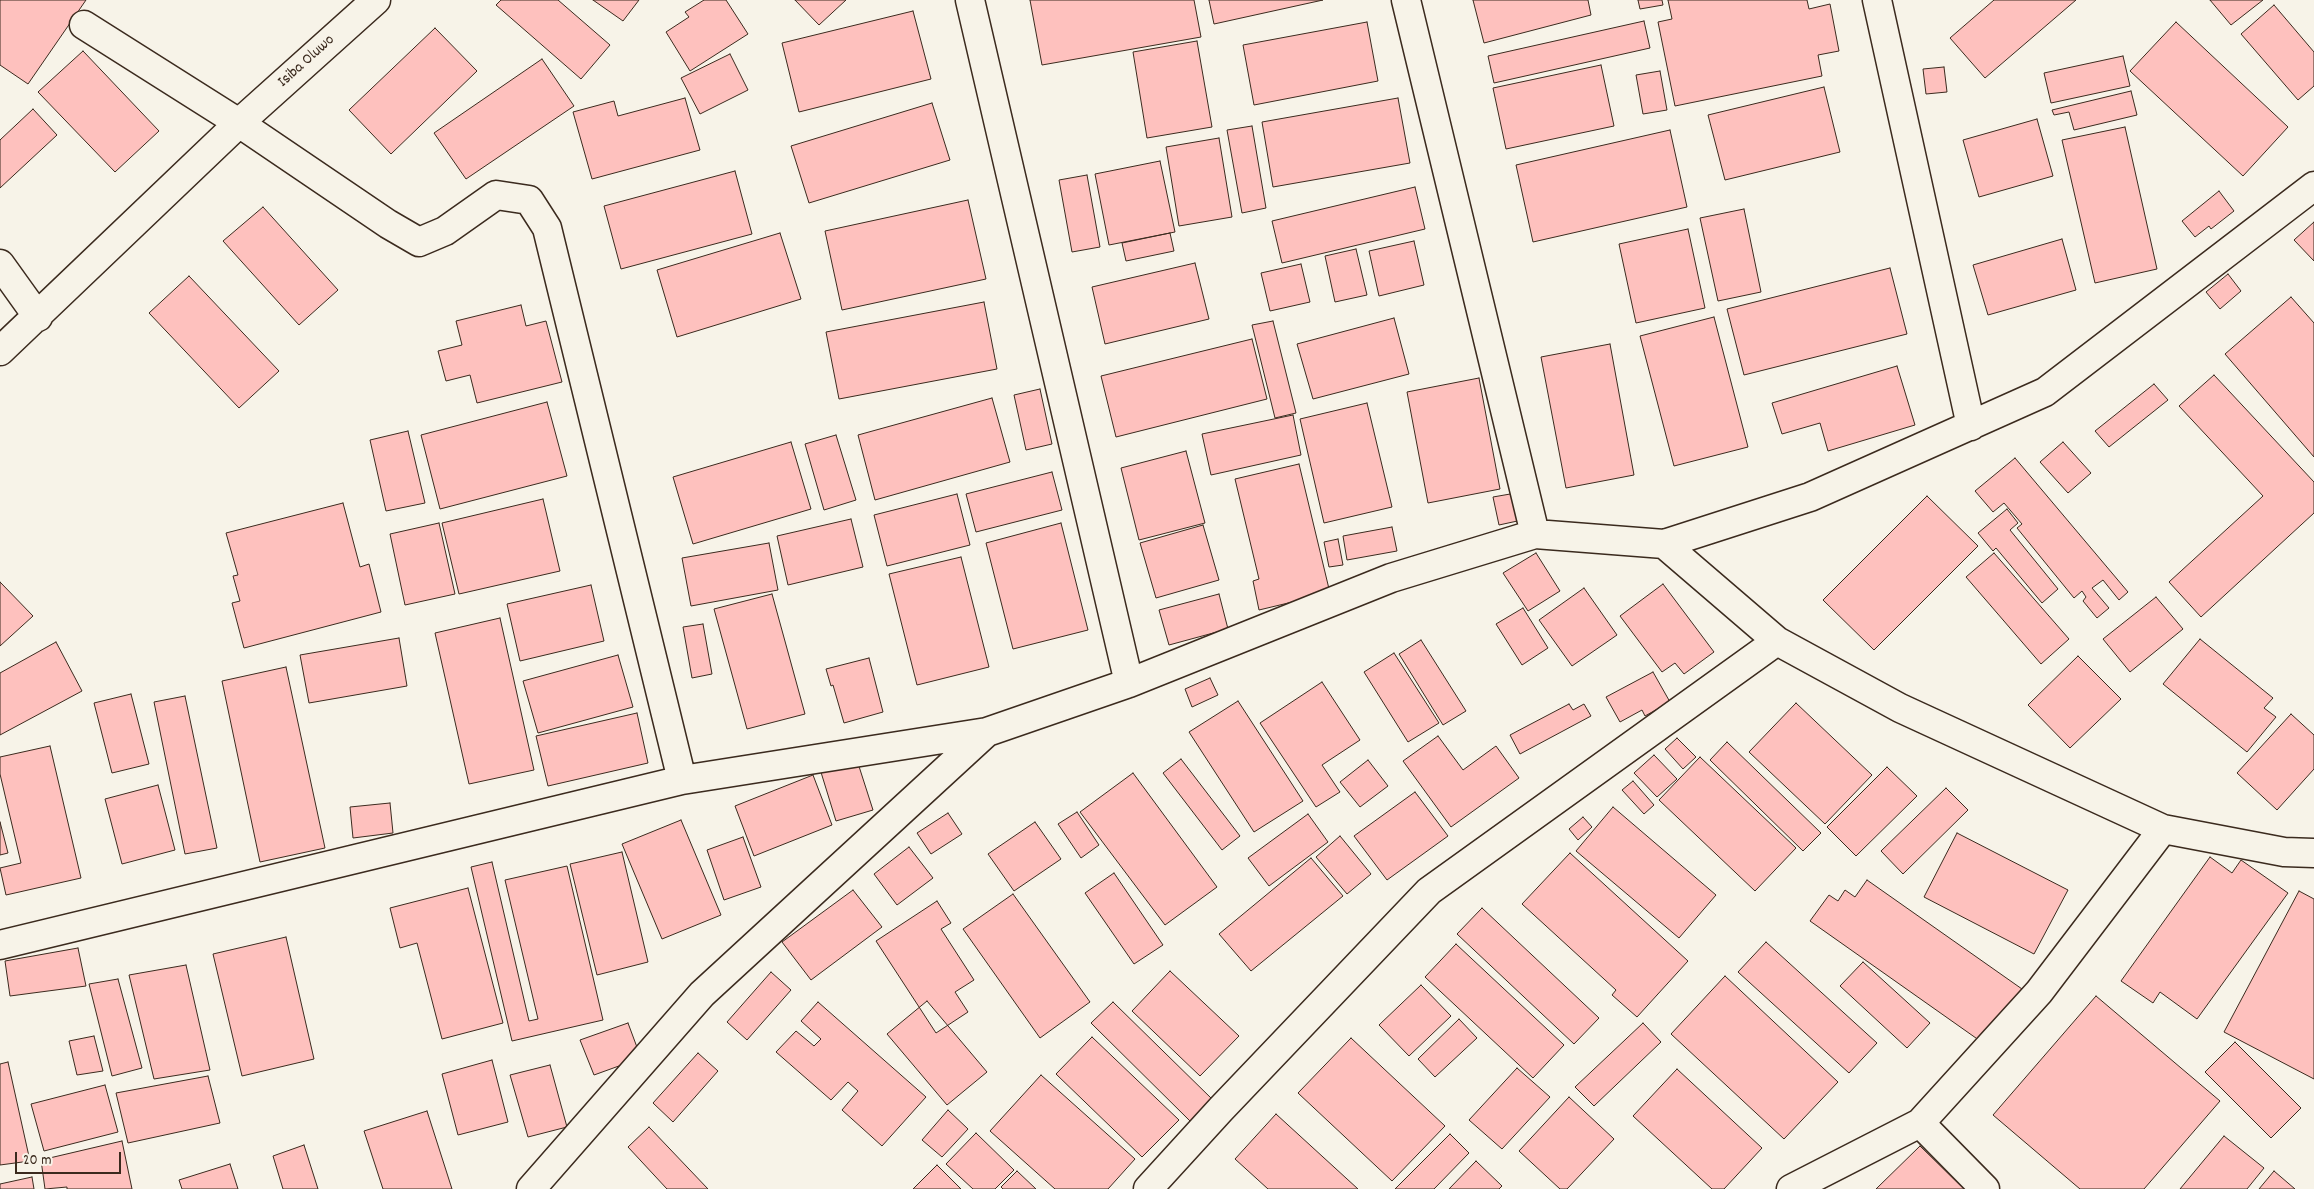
<!DOCTYPE html>
<html>
<head>
<meta charset="utf-8">
<style>
	body { margin:0 }
	#map { position:relative; width:2314px; height:1189px; overflow:hidden; background:#f7f3e8; font-family:Dekko,sans-serif }
	canvas { display:block }
	.scale { position:absolute; left:15px; top:1152px; width:106px; height:22px; box-sizing:border-box; border:2px solid #3b2a1e; border-top:0; padding-left:6px; font-size:15px; line-height:18px; white-space:nowrap; color:#3b2a1e; -webkit-text-stroke:4px #f7f3e8; paint-order:stroke }
</style>
</head>
<body>
<div id="map">
<canvas width="2314" height="1189"></canvas>
<div class="scale">20 m</div>
</div>
<script>
const context = document.querySelector('canvas').getContext('2d');
context.lineJoin = 'round';
function paint(path, color) {
  context.fillStyle = color;
  context.fill(path, 'evenodd');
}
function poly(rows) {
  const path = new Path2D();
  for (const r of rows) {
    path.moveTo(r[0], r[1]);
    for (let i = 2; i < r.length; i += 2) path.lineTo(r[i], r[i + 1]);
  }
  return path;
}
function stroke(path, color, width, dash) {
  context.strokeStyle = color;
  context.lineWidth = width;
  context.lineCap = dash ? 'butt' : 'round';
  context.setLineDash(dash || []);
  context.stroke(path);
}
function write(font, color, halo, rows, align = 'center') {
  context.font = font + ' Dekko,sans-serif';
  context.lineWidth = 4;
  context.setLineDash([]);
  context.textBaseline = 'middle';
  context.strokeStyle = halo;
  context.fillStyle = color;
  for (const [text, x, y, turn = 0] of rows) {
    context.save();
    context.translate(x, y);
    context.rotate((+turn || 0) * Math.PI / 180);
    context.textAlign = isNaN(turn) ? turn : align;
    if (halo) context.strokeText(text, 0, 0);
    context.fillText(text, 0, 0);
    context.restore();
  }
}
const building = poly([
	[0,0,86,0,28,84,0,65,0,0],
	[501,0,558,0,610,45,581,79,496,5,501,0],
	[593,0,639,0,623,21,593,0],
	[704,0,726,0,748,34,690,71,666,32,689,17,685,12,704,0],
	[795,0,846,0,819,25,795,0],
	[1030,0,1194,0,1201,37,1042,65,1030,0],
	[1209,0,1323,0,1214,24,1209,0],
	[1473,0,1588,0,1591,15,1484,43,1473,0],
	[1638,0,1662,0,1663,5,1640,9,1638,0],
	[1668,0,1807,0,1809,9,1830,4,1839,51,1818,55,1822,76,1675,106,1658,22,1672,19,1668,0],
	[1994,0,2076,0,1985,78,1950,38,1994,0],
	[2210,0,2263,0,2231,25,2210,0],
	[2274,5,2314,52,2314,86,2298,100,2241,34,2274,5],
	[913,11,931,79,799,112,782,43,913,11],
	[1644,21,1650,48,1494,83,1488,56,1644,21],
	[1367,22,1378,81,1254,105,1243,45,1367,22],
	[2176,22,2288,127,2243,176,2130,71,2176,22],
	[435,28,477,71,391,154,349,110,435,28],
	[1197,41,1212,127,1147,138,1133,52,1197,41],
	[83,51,159,131,115,172,38,92,83,51],
	[730,54,748,90,700,114,681,78,730,54],
	[2123,56,2130,86,2051,103,2044,73,2123,56],
	[542,59,574,106,466,179,434,133,542,59],
	[1601,65,1614,126,1506,149,1493,88,1601,65],
	[1944,67,1947,92,1926,94,1923,69,1944,67],
	[1660,71,1667,110,1643,114,1636,75,1660,71],
	[1824,87,1840,152,1725,180,1708,115,1824,87],
	[2131,91,2137,115,2074,130,2069,112,2054,115,2052,110,2131,91],
	[685,98,700,150,592,179,573,112,614,101,618,116,685,98],
	[1398,98,1410,163,1273,187,1262,122,1398,98],
	[932,103,950,160,809,203,791,146,932,103],
	[33,109,57,135,0,188,0,140,33,109],
	[2037,119,2053,176,1979,197,1963,140,2037,119],
	[1252,126,1266,208,1242,213,1227,130,1252,126],
	[2125,127,2157,269,2095,283,2062,140,2125,127],
	[1670,130,1687,207,1533,242,1516,165,1670,130],
	[1219,138,1232,217,1179,226,1166,147,1219,138],
	[1160,161,1175,232,1109,245,1095,174,1160,161],
	[735,171,752,234,621,269,604,206,735,171],
	[1087,175,1100,247,1072,252,1059,180,1087,175],
	[1415,187,1425,229,1282,263,1272,221,1415,187],
	[2219,191,2234,211,2211,229,2209,226,2195,237,2182,221,2219,191],
	[968,200,986,279,842,310,825,231,968,200],
	[263,207,338,290,299,325,223,241,263,207],
	[1744,209,1761,292,1718,301,1700,218,1744,209],
	[2314,222,2314,261,2294,240,2314,222],
	[1688,229,1705,308,1636,323,1619,244,1688,229],
	[780,233,801,299,677,337,657,270,780,233],
	[1170,233,1174,251,1126,261,1122,243,1170,233],
	[2062,239,2076,290,1988,315,1973,265,2062,239],
	[1414,241,1424,285,1379,296,1369,251,1414,241],
	[1356,249,1367,295,1335,302,1325,256,1356,249],
	[1195,263,1209,319,1105,344,1092,287,1195,263],
	[1301,264,1310,302,1270,311,1261,273,1301,264],
	[1890,268,1907,334,1744,375,1727,309,1890,268],
	[2228,274,2241,291,2220,309,2206,292,2228,274],
	[189,276,279,371,239,408,149,313,189,276],
	[2291,297,2314,323,2314,457,2225,354,2291,297],
	[984,302,997,369,839,399,826,332,984,302],
	[521,305,526,326,546,321,562,382,477,403,470,375,446,381,438,351,462,345,456,321,521,305],
	[1714,317,1748,447,1674,466,1640,336,1714,317],
	[1394,318,1409,374,1313,399,1297,344,1394,318],
	[1273,321,1296,413,1275,418,1252,325,1273,321],
	[1252,339,1267,399,1116,437,1101,376,1252,339],
	[1610,344,1634,475,1566,488,1541,357,1610,344],
	[1897,366,1915,425,1828,451,1820,423,1782,434,1772,403,1897,366],
	[2214,375,2314,482,2314,513,2201,617,2169,582,2263,496,2179,406,2214,375],
	[1479,378,1500,489,1428,503,1407,392,1479,378],
	[2154,384,2168,400,2109,447,2095,431,2154,384],
	[1040,389,1052,444,1026,450,1014,395,1040,389],
	[992,398,1010,462,875,500,858,435,992,398],
	[547,402,567,476,440,509,421,435,547,402],
	[1367,403,1392,507,1324,523,1300,419,1367,403],
	[1293,415,1301,455,1211,475,1202,434,1293,415],
	[408,431,425,503,386,511,370,440,408,431],
	[836,435,856,500,824,510,805,444,836,435],
	[791,442,811,509,693,544,673,477,791,442],
	[2063,442,2091,473,2068,493,2040,462,2063,442],
	[1186,451,1205,523,1139,540,1121,468,1186,451],
	[2015,458,2128,592,2119,600,2103,580,2092,588,2109,608,2097,618,2083,601,2086,597,2082,591,2074,598,2017,528,2022,524,2004,503,1993,512,1975,491,2015,458],
	[1299,464,1330,593,1259,610,1253,581,1259,579,1235,479,1299,464],
	[1052,472,1062,510,976,532,966,494,1052,472],
	[1516,493,1522,520,1499,525,1493,497,1516,493],
	[957,494,970,545,887,566,874,515,957,494],
	[1927,496,1978,546,1874,650,1823,600,1927,496],
	[543,499,560,571,459,594,442,523,543,499],
	[343,503,360,567,369,564,381,612,244,648,232,603,240,601,233,576,238,575,226,533,343,503],
	[2007,509,2018,523,2010,530,2058,589,2042,603,1996,548,1993,551,1978,533,2007,509],
	[851,519,863,567,788,585,777,536,851,519],
	[439,523,455,594,405,605,390,534,439,523],
	[1061,523,1088,630,1013,649,986,543,1061,523],
	[1203,525,1219,580,1156,598,1140,543,1203,525],
	[1392,527,1397,551,1347,560,1343,536,1392,527],
	[1338,539,1343,565,1329,567,1324,542,1338,539],
	[769,543,778,590,691,606,682,558,769,543],
	[1536,553,1560,591,1528,611,1503,573,1536,553],
	[1994,553,2069,639,2041,664,1966,577,1994,553],
	[961,557,989,667,917,685,889,574,961,557],
	[0,582,33,616,0,646,0,582],
	[1663,584,1714,652,1684,674,1675,663,1662,672,1620,616,1663,584],
	[591,585,604,641,520,661,507,604,591,585],
	[1584,588,1617,635,1572,666,1539,620,1584,588],
	[772,594,805,714,747,729,714,609,772,594],
	[1219,594,1228,629,1169,645,1159,610,1219,594],
	[2156,597,2183,629,2130,672,2103,639,2156,597],
	[1523,608,1548,648,1522,665,1496,624,1523,608],
	[500,618,534,770,469,784,435,633,500,618],
	[703,624,712,674,692,678,683,627,703,624],
	[399,638,407,686,309,703,300,655,399,638],
	[2200,639,2273,698,2264,708,2276,717,2247,752,2163,684,2200,639],
	[1421,640,1466,711,1443,725,1399,654,1421,640],
	[56,642,82,691,0,735,0,673,56,642],
	[1394,653,1439,723,1408,742,1364,672,1394,653],
	[618,655,633,707,538,733,523,681,618,655],
	[2078,656,2121,699,2070,748,2028,705,2078,656],
	[869,658,883,712,844,723,833,685,831,686,826,669,869,658],
	[286,667,325,848,260,862,222,681,286,667],
	[1653,672,1670,702,1645,716,1642,710,1620,722,1606,697,1653,672],
	[1210,678,1218,695,1192,707,1185,689,1210,678],
	[1322,682,1360,740,1322,765,1340,792,1316,807,1260,723,1322,682],
	[131,694,149,764,112,773,94,703,131,694],
	[185,696,217,848,185,854,154,702,185,696],
	[1238,701,1303,801,1254,832,1189,732,1238,701],
	[1796,703,1872,775,1825,824,1749,752,1796,703],
	[1569,704,1573,710,1584,704,1591,716,1520,754,1510,735,1569,704],
	[637,713,648,763,548,786,536,736,637,713],
	[2291,714,2314,735,2314,769,2277,810,2237,773,2291,714],
	[1438,736,1463,770,1496,746,1519,778,1451,827,1403,761,1438,736],
	[1677,738,1696,757,1683,769,1665,749,1677,738],
	[1727,742,1821,833,1803,851,1710,760,1727,742],
	[50,746,81,878,6,895,0,868,21,863,0,774,0,757,50,746],
	[1654,755,1677,779,1657,797,1634,773,1654,755],
	[856,757,873,810,836,821,820,769,856,757],
	[1700,757,1796,848,1755,891,1659,800,1700,757],
	[1181,759,1240,836,1222,850,1163,773,1181,759],
	[1368,760,1388,786,1360,807,1340,782,1368,760],
	[1887,767,1917,796,1856,856,1827,827,1887,767],
	[1133,773,1217,887,1165,925,1080,812,1133,773],
	[813,775,832,825,754,856,735,806,813,775],
	[1633,781,1654,805,1644,814,1622,790,1633,781],
	[158,785,175,850,122,864,105,799,158,785],
	[1946,788,1968,810,1903,874,1881,851,1946,788],
	[1415,792,1448,836,1387,880,1354,836,1415,792],
	[390,803,393,833,353,838,350,807,390,803],
	[1613,807,1716,895,1679,938,1576,851,1613,807],
	[1077,812,1099,845,1081,858,1058,824,1077,812],
	[948,813,962,834,931,854,917,833,948,813],
	[1308,814,1328,842,1269,886,1248,858,1308,814],
	[1583,817,1592,827,1578,840,1569,829,1583,817],
	[681,820,721,915,662,939,622,844,681,820],
	[0,822,8,853,0,855,0,822],
	[1035,822,1061,859,1014,891,988,854,1035,822],
	[1957,833,2068,890,2034,954,1924,897,1957,833],
	[1340,836,1371,874,1347,894,1316,857,1340,836],
	[743,837,761,887,724,900,707,850,743,837],
	[909,847,933,878,897,905,874,874,909,847],
	[622,852,648,962,597,975,570,864,622,852],
	[1570,853,1688,961,1637,1017,1612,995,1616,990,1522,904,1570,853],
	[2210,857,2232,873,2241,860,2288,893,2197,1019,2160,992,2153,1003,2121,981,2210,857],
	[1311,858,1343,896,1251,971,1219,934,1311,858],
	[492,862,529,1021,538,1019,505,880,567,866,603,1020,512,1041,471,867,492,862],
	[1114,873,1163,945,1134,964,1085,893,1114,873],
	[1867,880,2022,989,1983,1043,1810,921,1829,895,1838,901,1845,890,1855,897,1867,880],
	[468,888,503,1023,442,1039,417,943,400,948,390,908,468,888],
	[853,890,882,927,811,980,782,942,853,890],
	[2299,891,2314,899,2314,1079,2224,1032,2299,891],
	[1013,894,1090,1002,1040,1038,963,929,1013,894],
	[937,901,951,923,941,929,974,980,955,992,968,1012,936,1033,876,941,937,901],
	[1482,908,1599,1018,1574,1044,1457,934,1482,908],
	[286,937,314,1059,242,1076,213,954,286,937],
	[1766,942,1877,1043,1849,1073,1738,972,1766,942],
	[1456,944,1564,1045,1533,1078,1425,977,1456,944],
	[78,948,86,986,10,996,5,961,78,948],
	[1863,962,1930,1023,1907,1048,1840,986,1863,962],
	[186,965,210,1070,154,1079,129,975,186,965],
	[1170,971,1239,1036,1200,1076,1132,1011,1170,971],
	[771,972,791,990,747,1040,727,1022,771,972],
	[1725,976,1838,1082,1784,1139,1671,1034,1725,976],
	[118,979,142,1068,112,1076,89,984,118,979],
	[1421,985,1451,1016,1409,1056,1379,1025,1421,985],
	[2096,996,2220,1101,2144,1189,2080,1189,1993,1115,2096,996],
	[927,1001,987,1072,947,1105,887,1034,927,1001],
	[818,1002,926,1097,882,1146,842,1110,858,1091,848,1082,831,1100,776,1052,796,1031,814,1046,821,1039,801,1021,818,1002],
	[1113,1002,1212,1099,1190,1121,1091,1023,1113,1002],
	[1459,1019,1477,1038,1435,1077,1418,1059,1459,1019],
	[628,1023,641,1058,594,1075,580,1040,628,1023],
	[1643,1023,1661,1042,1594,1106,1575,1087,1643,1023],
	[94,1036,103,1071,77,1075,69,1041,94,1036],
	[1092,1037,1179,1120,1142,1157,1056,1074,1092,1037],
	[1351,1038,1445,1126,1392,1181,1298,1093,1351,1038],
	[2235,1042,2301,1108,2271,1138,2205,1072,2235,1042],
	[698,1053,718,1071,673,1122,653,1103,698,1053],
	[492,1060,508,1122,458,1135,442,1074,492,1060],
	[8,1062,30,1161,0,1165,0,1064,8,1062],
	[550,1065,567,1127,528,1137,510,1075,550,1065],
	[1517,1068,1550,1097,1502,1149,1469,1120,1517,1068],
	[1677,1069,1762,1148,1724,1189,1712,1189,1633,1116,1677,1069],
	[1041,1075,1135,1159,1108,1189,1055,1189,990,1131,1041,1075],
	[208,1076,220,1123,128,1143,116,1093,208,1076],
	[105,1085,118,1132,44,1151,31,1104,105,1085],
	[1569,1097,1614,1139,1567,1189,1560,1189,1519,1151,1569,1097],
	[948,1110,968,1129,942,1157,922,1140,948,1110],
	[427,1111,452,1189,383,1189,364,1131,427,1111],
	[1276,1114,1358,1189,1268,1189,1235,1159,1276,1114],
	[649,1127,708,1189,667,1189,628,1147,649,1127],
	[976,1133,1014,1170,995,1189,973,1189,946,1164,976,1133],
	[1450,1134,1469,1153,1434,1189,1395,1189,1450,1134],
	[2224,1136,2264,1168,2247,1189,2180,1189,2224,1136],
	[122,1141,132,1189,67,1189,67,1187,45,1189,41,1160,122,1141],
	[304,1145,318,1189,283,1189,273,1156,304,1145],
	[1920,1146,1964,1189,1876,1189,1920,1146],
	[1476,1161,1502,1186,1499,1189,1449,1189,1476,1161],
	[230,1164,238,1189,182,1189,179,1180,230,1164],
	[937,1165,961,1189,913,1189,937,1165],
	[1017,1171,1036,1189,1003,1189,1001,1187,1017,1171],
	[2274,1171,2295,1189,2259,1189,2274,1171],
	[32,1177,34,1189,0,1189,0,1184,32,1177]
]);
const minor = poly([
	[970,0,1129,683],
	[1406,0,1535,534],
	[1877,0,1971,426],
	[84,25,239,123,388,224,419,242,445,231,496,195,529,200,547,228,682,780],
	[0,264,38,317],
	[0,351,239,123,376,0],
	[1664,544,1777,641,1900,708,2163,829,2284,852,2314,853],
	[0,945,682,780,987,732,1129,683,1391,578,1535,534,1664,544,1810,497,2045,392,2314,186],
	[1920,1123,1985,1189],
	[531,1189,702,994,987,732],
	[1148,1189,1221,1109,1429,891,1777,641],
	[1791,1189,1920,1123,2039,992,2163,829]
]);
const streetNames = [
	["Isiba Oluwo",307,62,-42]
];
paint(building, '#fec1be');
stroke(building, '#3b2a1e', 1);
stroke(minor, '#3b2a1e', 31);
stroke(minor, '#f7f3e8', 28);
write('16px', '#3b2a1e', '#f7f3e8', streetNames);
</script>
</body>
</html>
